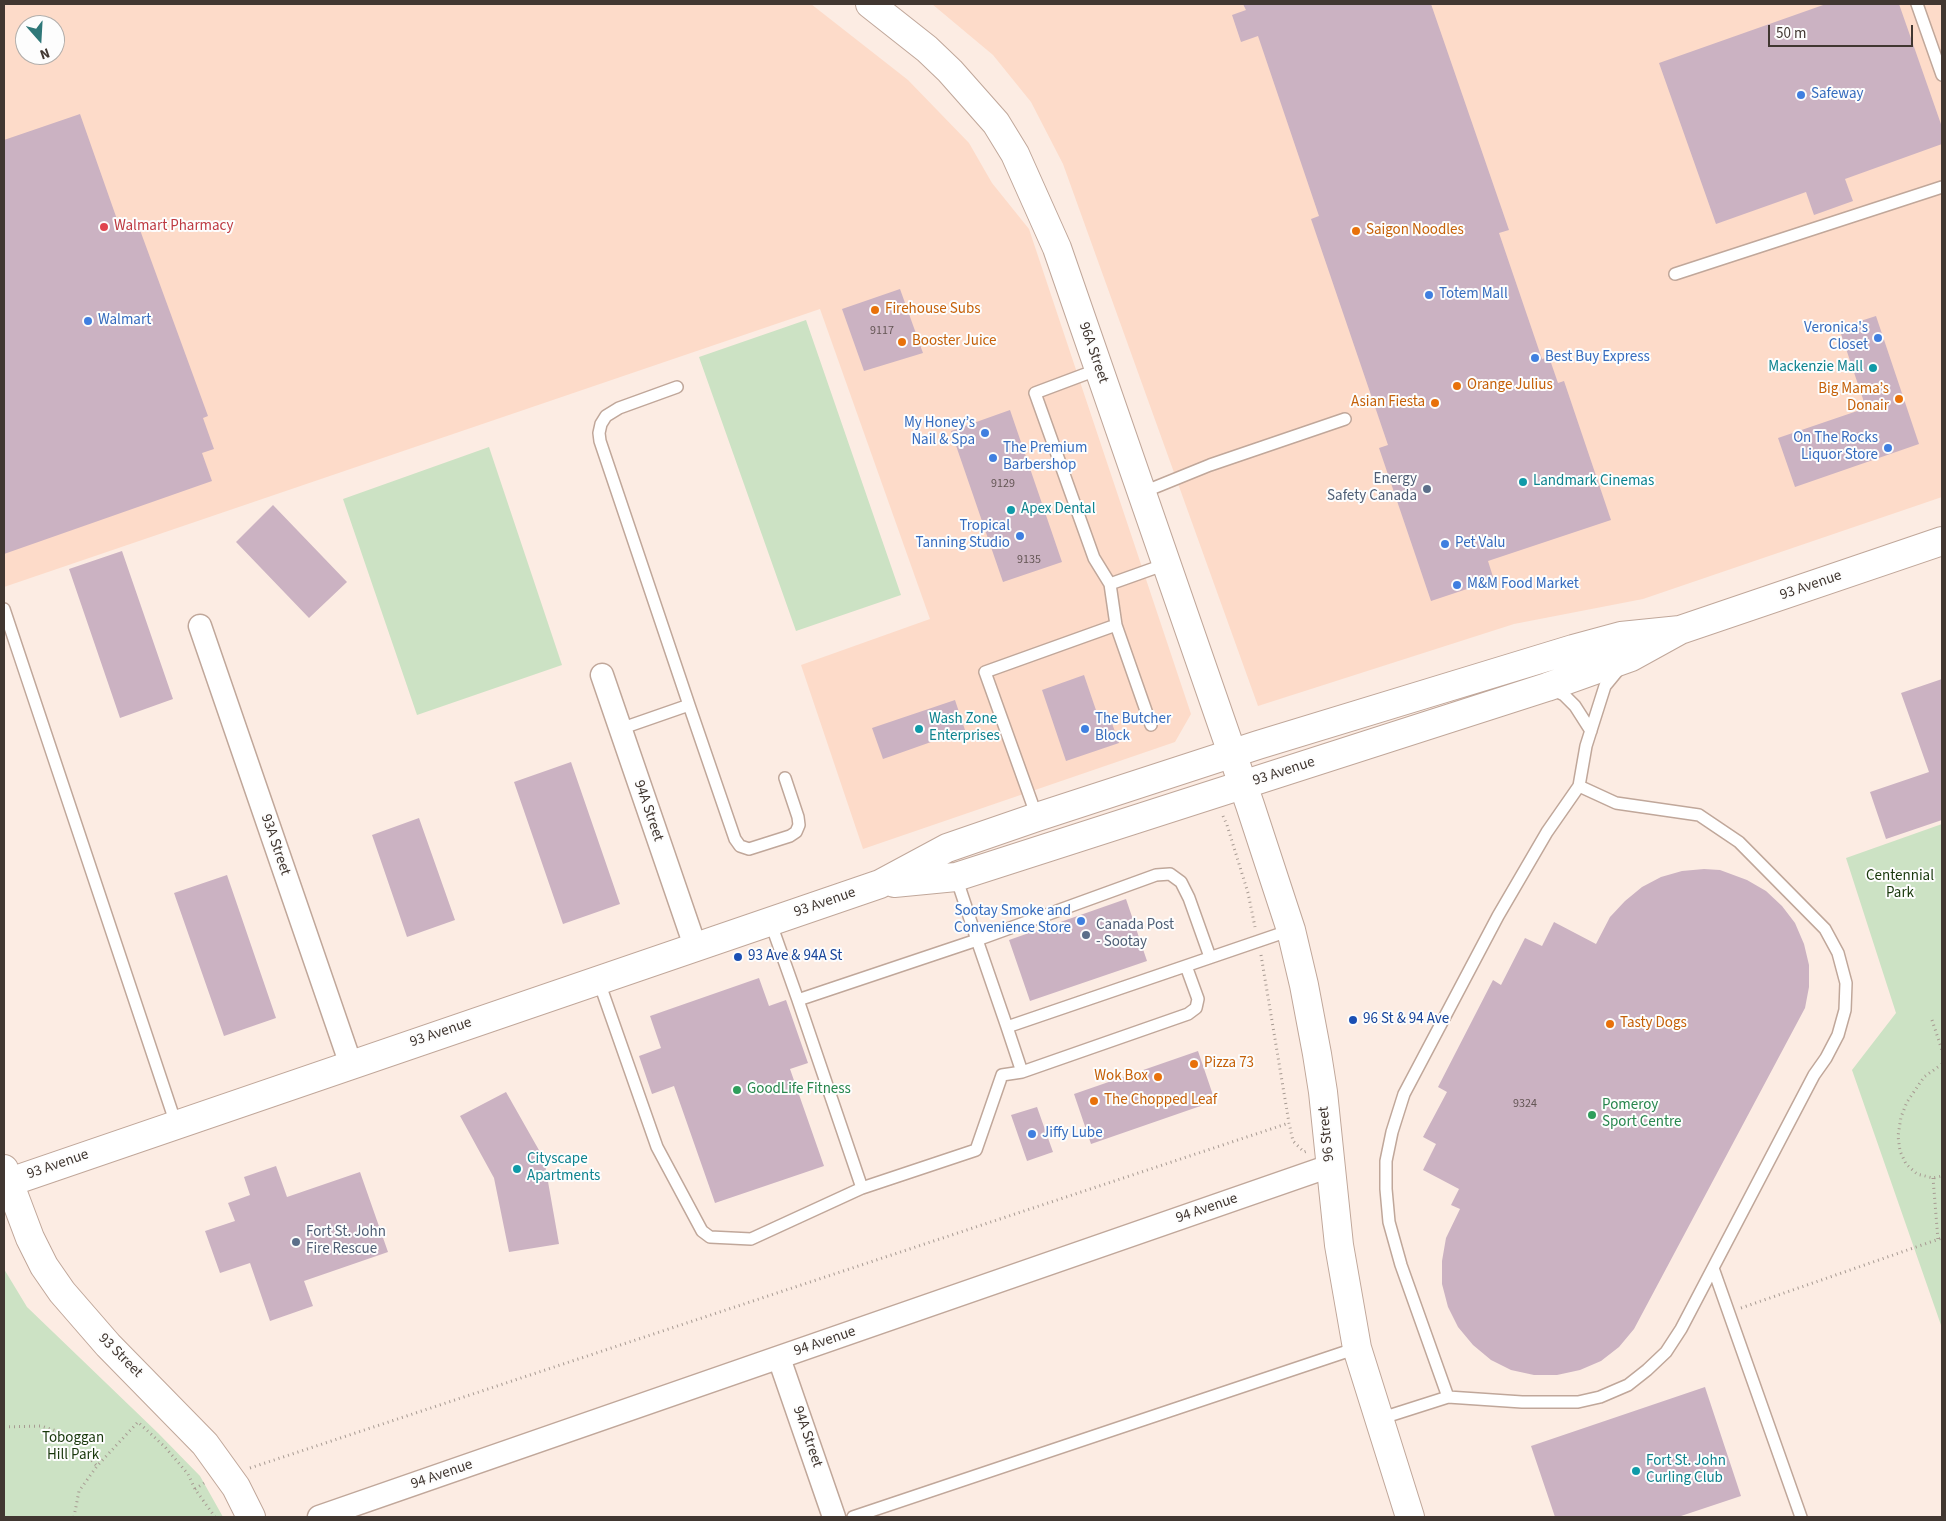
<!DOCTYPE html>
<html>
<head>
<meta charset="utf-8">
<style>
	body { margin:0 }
	#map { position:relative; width:1946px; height:1521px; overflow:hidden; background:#fcece3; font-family:"Source Sans 3",sans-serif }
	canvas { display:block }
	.frame { position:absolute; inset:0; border:5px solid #413731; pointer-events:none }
	.north { position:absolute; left:15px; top:15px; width:50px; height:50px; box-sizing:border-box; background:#fdfdfd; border:1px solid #b2aeab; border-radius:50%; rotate:161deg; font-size:14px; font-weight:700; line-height:20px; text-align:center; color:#413731 }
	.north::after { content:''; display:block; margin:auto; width:18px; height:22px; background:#2f7879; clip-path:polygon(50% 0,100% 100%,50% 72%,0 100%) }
	.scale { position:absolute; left:1768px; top:25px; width:145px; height:22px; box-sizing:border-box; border:2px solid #413731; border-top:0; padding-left:6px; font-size:15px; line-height:18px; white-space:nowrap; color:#413731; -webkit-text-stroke:4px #fdfdfd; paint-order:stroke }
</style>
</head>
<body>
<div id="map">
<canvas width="1946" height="1521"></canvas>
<div class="frame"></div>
<div class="north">N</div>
<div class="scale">50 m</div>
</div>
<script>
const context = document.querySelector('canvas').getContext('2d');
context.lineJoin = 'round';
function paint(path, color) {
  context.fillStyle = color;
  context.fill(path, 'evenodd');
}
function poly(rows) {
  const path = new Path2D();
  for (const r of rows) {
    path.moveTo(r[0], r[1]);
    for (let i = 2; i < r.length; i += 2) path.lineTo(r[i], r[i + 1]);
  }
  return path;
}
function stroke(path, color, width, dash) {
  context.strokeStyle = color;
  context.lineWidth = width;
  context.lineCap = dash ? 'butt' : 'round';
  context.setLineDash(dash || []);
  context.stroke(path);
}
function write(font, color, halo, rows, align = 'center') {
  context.font = font + ' "Source Sans 3",sans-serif';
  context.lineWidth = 4;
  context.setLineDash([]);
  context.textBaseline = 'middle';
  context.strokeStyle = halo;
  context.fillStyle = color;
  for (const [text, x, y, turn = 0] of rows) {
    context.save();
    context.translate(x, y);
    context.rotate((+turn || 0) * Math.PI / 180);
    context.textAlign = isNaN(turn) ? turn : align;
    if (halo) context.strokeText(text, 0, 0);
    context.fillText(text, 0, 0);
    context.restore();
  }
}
const built = poly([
	[4,4,811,4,908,80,969,143,992,183,1029,229,1191,714,1175,742,863,849,801,665,930,619,820,309,4,587],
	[25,25,55,25,55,55,25,55],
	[932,4,1942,4,1942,497,1643,599,1514,624,1258,706,1063,164,1031,102,993,55]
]);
const green = poly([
	[806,320,901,595,796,631,699,357],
	[489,447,562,665,417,715,343,499],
	[1942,824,1942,1328,1852,1070,1896,1013,1846,858],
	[4,1269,27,1307,158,1433,200,1476,223,1517,4,1517]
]);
const building = poly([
	[1243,4,1431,4,1509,230,1499,233,1542,359,1549,357,1558,383,1564,381,1611,520,1488,561,1494,580,1431,601,1379,448,1388,445,1311,219,1319,216,1258,36,1241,42,1232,15,1246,10],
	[1826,4,1899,4,1942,127,1942,144,1845,179,1853,201,1814,215,1806,192,1716,224,1659,63],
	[80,114,119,225,136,219,208,416,203,418,214,449,202,453,212,481,4,554,4,140],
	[900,289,923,353,864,371,842,309],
	[1876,316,1919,444,1795,487,1778,438,1866,408,1839,328],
	[1010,410,1062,562,1003,582,951,431],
	[273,505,347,582,309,618,236,542],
	[122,551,173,699,120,718,69,569],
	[1084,675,1098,716,1108,712,1119,743,1066,761,1042,690],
	[1942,679,1942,820,1886,839,1870,792,1929,772,1901,693],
	[955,700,965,730,883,759,872,728],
	[571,762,620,904,563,924,514,782],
	[419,818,455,920,407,937,372,835],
	[1704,869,1720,870,1747,880,1766,891,1782,906,1795,923,1804,944,1809,965,1809,987,1805,1008,1634,1329,1619,1347,1601,1361,1580,1370,1557,1375,1534,1375,1511,1370,1491,1360,1473,1345,1458,1327,1448,1307,1442,1284,1442,1261,1446,1238,1460,1209,1451,1205,1459,1189,1423,1170,1436,1144,1423,1137,1447,1092,1438,1087,1493,980,1501,985,1525,938,1542,946,1554,922,1596,944,1610,917,1625,901,1642,887,1661,877,1682,871],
	[227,875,276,1018,224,1036,174,893],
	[1126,899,1147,961,1030,1001,1009,940],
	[759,978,769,1006,786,1000,808,1063,790,1069,824,1166,715,1203,674,1086,652,1094,639,1056,661,1048,650,1016],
	[1198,1051,1215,1101,1091,1144,1074,1094],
	[506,1092,544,1159,559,1244,509,1252,494,1178,460,1116],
	[1037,1107,1053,1152,1027,1161,1011,1115],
	[276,1166,287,1197,360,1172,388,1252,304,1281,313,1306,270,1321,250,1263,220,1273,205,1231,235,1221,228,1203,250,1195,244,1177],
	[1705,1387,1741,1496,1678,1517,1555,1517,1531,1446]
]);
const path = poly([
	[1223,816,1227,825,1248,893,1255,927],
	[1261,955,1289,1123,1293,1141,1304,1152,1307,1151],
	[1932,1020,1942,1050],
	[1942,1064,1924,1077,1907,1102,1901,1117,1898,1136,1900,1151,1906,1164,1917,1174,1933,1178,1942,1176],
	[1933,1178,1938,1240],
	[1741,1308,1942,1238],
	[4,1427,41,1426,57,1431,68,1436,97,1466],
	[250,1468,1289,1123],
	[195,1489,204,1483],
	[74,1517,79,1491,97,1466,138,1422,165,1447,188,1474,195,1489,215,1517]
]);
const service = poly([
	[1917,4,1942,75],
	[1675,274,1942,187],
	[1099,369,1035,393,1094,558,1110,584,1116,625],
	[1141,493,1210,465,1345,419],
	[1110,584,1166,564],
	[4,609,176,1124],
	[1552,689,1564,695,1575,706,1591,731],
	[689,705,735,839,740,846,749,849,790,836,796,832,799,825,798,817,785,778],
	[620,729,689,705,600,441,599,433,601,424,606,416,619,408,677,387],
	[1037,817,985,672,1116,625,1151,725],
	[956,877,977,940,1156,875,1170,874,1181,882,1189,898,1210,957],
	[770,921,798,1000,977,940,1007,1027,1291,930],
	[598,979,657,1147,702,1231,710,1237,751,1239,862,1188,798,1000],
	[1022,1072,1188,1014,1196,1008,1198,999,1186,966],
	[862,1188,976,1150,1002,1075,1022,1072,1007,1027],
	[1713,1268,1801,1517],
	[1448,1397,1401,1265,1389,1222,1386,1189,1386,1161,1392,1132,1404,1094,1498,916,1547,832,1579,786,1586,746,1605,686,1619,669],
	[1379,1419,1448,1397,1522,1402,1578,1402,1600,1397,1628,1385,1647,1370,1666,1352,1681,1329,1814,1075,1826,1058,1838,1035,1845,1010,1846,983,1838,953,1825,929,1739,842,1699,815,1616,803,1579,786],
	[853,1517,1357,1348]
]);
const minor = poly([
	[200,626,351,1065],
	[602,675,695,946],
	[779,1358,834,1517],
	[319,1517,1330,1166]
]);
const tertiary = poly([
	[870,4,927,49,950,71,996,123,1015,154,1057,248,1250,805,1291,930,1304,985,1317,1054,1323,1092,1339,1245,1357,1348,1410,1517],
	[4,1169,30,1238,44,1266,62,1292,108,1345,205,1444,236,1487,251,1517]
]);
const secondary = poly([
	[894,883,956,877,1547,687,1631,657,1680,630,1942,541],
	[4,1184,880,884,947,848,1037,817,1258,745,1573,649,1621,636,1680,630]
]);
const markers = [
	[1801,95,5,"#3f7fe0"],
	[104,227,5,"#e0444e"],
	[1356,231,5,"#e8710a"],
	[1429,295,5,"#3f7fe0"],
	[875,310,5,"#e8710a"],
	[88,321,5,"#3f7fe0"],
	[1878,338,5,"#3f7fe0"],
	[902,342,5,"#e8710a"],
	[1535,358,5,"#3f7fe0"],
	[1873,368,5,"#0f9aa8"],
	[1457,386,5,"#e8710a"],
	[1899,399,5,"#e8710a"],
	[1435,403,5,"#e8710a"],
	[985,433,5,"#3f7fe0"],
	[1888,448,5,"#3f7fe0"],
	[993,458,5,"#3f7fe0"],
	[1523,482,5,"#0f9aa8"],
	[1427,489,5,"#5c6f8a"],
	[1011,510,5,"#0f9aa8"],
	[1020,536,5,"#3f7fe0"],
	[1445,544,5,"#3f7fe0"],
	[1457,585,5,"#3f7fe0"],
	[919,729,5,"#0f9aa8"],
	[1085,729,5,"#3f7fe0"],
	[1081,921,5,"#3f7fe0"],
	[1086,935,5,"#5c6f8a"],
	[738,957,5,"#1a4fb4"],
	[1353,1020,5,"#1a4fb4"],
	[1610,1024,5,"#e8710a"],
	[1194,1064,5,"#e8710a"],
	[1158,1077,5,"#e8710a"],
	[737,1090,5,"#2e9e5b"],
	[1094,1101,5,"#e8710a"],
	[1592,1115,5,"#2e9e5b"],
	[1032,1134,5,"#3f7fe0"],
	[517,1169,5,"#0f9aa8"],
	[296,1242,5,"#5c6f8a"],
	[1636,1471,5,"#0f9aa8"]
];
const numberNames = [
	["9117",882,331],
	["9129",1003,484],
	["9135",1029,560],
	["9324",1525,1104]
];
const shopNames = [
	["Safeway",1811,95],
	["Totem Mall",1439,295],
	["Walmart",98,321],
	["Veronica's",1868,329,"right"],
	["Closet",1868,346,"right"],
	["Best Buy Express",1545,358],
	["My Honey’s",975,424,"right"],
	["Nail & Spa",975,441,"right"],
	["On The Rocks",1878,439,"right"],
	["Liquor Store",1878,456,"right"],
	["The Premium",1003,449],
	["Barbershop",1003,466],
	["Tropical",1010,527,"right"],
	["Tanning Studio",1010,544,"right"],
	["Pet Valu",1455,544],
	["M&M Food Market",1467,585],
	["The Butcher",1095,720],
	["Block",1095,737],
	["Sootay Smoke and",1071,912,"right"],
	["Convenience Store",1071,929,"right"],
	["Jiffy Lube",1042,1134]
];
const healthNames = [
	["Walmart Pharmacy",114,227]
];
const foodNames = [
	["Saigon Noodles",1366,231],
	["Firehouse Subs",885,310],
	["Booster Juice",912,342],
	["Orange Julius",1467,386],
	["Big Mama’s",1889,390,"right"],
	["Donair",1889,407,"right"],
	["Asian Fiesta",1425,403,"right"],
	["Tasty Dogs",1620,1024],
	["Pizza 73",1204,1064],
	["Wok Box",1148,1077,"right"],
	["The Chopped Leaf",1104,1101]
];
const streetNames = [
	["96A Street",1093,353,71],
	["93 Avenue",1811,586,-19],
	["93 Avenue",1284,772,-18],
	["94A Street",648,811,71],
	["93A Street",275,845,71],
	["93 Avenue",825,903,-19],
	["93 Avenue",441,1033,-19],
	["96 Street",1327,1134,-96],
	["93 Avenue",58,1165,-19],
	["94 Avenue",1207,1209,-19],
	["94 Avenue",825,1342,-19],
	["93 Street",120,1356,45],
	["94A Street",807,1437,71],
	["94 Avenue",442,1475,-19]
];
const cultureNames = [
	["Mackenzie Mall",1863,368,"right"],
	["Landmark Cinemas",1533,482],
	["Apex Dental",1021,510],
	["Wash Zone",929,720],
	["Enterprises",929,737],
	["Cityscape",527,1160],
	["Apartments",527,1177],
	["Fort St. John",1646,1462],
	["Curling Club",1646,1479]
];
const serviceNames = [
	["Energy",1417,480,"right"],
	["Safety Canada",1417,497,"right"],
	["Canada Post",1096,926],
	["- Sootay",1096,943],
	["Fort St. John",306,1233],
	["Fire Rescue",306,1250]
];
const parkNames = [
	["Centennial",1900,877],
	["Park",1900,894],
	["Toboggan",73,1439],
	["Hill Park",73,1456]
];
const transitNames = [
	["93 Ave & 94A St",748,957],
	["96 St & 94 Ave",1363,1020]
];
const leisureNames = [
	["GoodLife Fitness",747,1090],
	["Pomeroy",1602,1106],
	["Sport Centre",1602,1123]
];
paint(built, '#fddbc9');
paint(green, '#cce2c4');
paint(building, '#cbb2c2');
stroke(service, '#c0a79a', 14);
stroke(minor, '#c0a79a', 25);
stroke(tertiary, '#c0a79a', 30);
stroke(secondary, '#c0a79a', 30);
stroke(path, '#a79a92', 3, [1, 4]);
stroke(service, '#fff', 11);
stroke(minor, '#fff', 22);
stroke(tertiary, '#fff', 28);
stroke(secondary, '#fff', 28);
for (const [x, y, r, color] of markers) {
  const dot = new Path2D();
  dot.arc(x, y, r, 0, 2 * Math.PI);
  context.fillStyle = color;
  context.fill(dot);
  stroke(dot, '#fdfdfd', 2);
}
write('12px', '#645655', null, numberNames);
write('15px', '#366cbe', '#fdfdfd', shopNames, 'left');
write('15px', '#be3a42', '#fdfdfd', healthNames, 'left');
write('15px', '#c56008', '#fdfdfd', foodNames, 'left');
write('15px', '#413731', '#fdfdfd', streetNames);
write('15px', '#0d838f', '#fdfdfd', cultureNames, 'left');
write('15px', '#4e5e75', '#fdfdfd', serviceNames, 'left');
write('15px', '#18370b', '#fdfdfd', parkNames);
write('15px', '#164399', '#fdfdfd', transitNames, 'left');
write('15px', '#27864d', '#fdfdfd', leisureNames, 'left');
</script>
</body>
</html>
